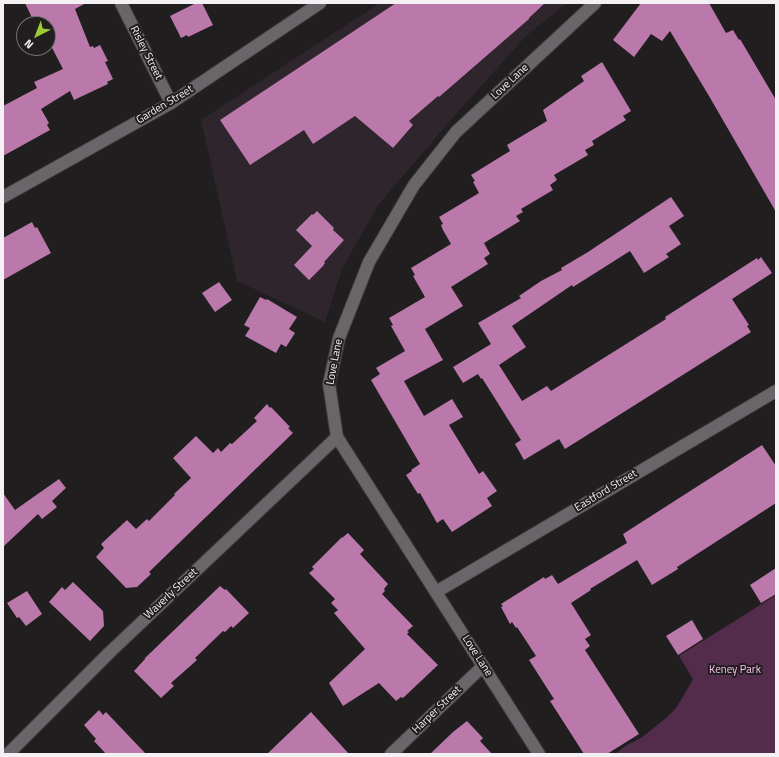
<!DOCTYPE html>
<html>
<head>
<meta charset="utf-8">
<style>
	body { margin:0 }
	#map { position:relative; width:779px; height:757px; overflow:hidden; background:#211e20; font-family:"Titillium Web",sans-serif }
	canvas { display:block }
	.frame { position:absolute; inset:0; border:4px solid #f3f1f3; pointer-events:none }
	.north { position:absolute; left:16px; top:16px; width:40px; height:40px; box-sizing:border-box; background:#211e20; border:1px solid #757274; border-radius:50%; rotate:222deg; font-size:11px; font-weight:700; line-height:16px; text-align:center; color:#f3f1f3 }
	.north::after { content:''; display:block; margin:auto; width:14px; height:18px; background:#99cb36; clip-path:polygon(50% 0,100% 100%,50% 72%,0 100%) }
</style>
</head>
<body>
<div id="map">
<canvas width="779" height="757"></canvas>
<div class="frame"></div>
<div class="north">N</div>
</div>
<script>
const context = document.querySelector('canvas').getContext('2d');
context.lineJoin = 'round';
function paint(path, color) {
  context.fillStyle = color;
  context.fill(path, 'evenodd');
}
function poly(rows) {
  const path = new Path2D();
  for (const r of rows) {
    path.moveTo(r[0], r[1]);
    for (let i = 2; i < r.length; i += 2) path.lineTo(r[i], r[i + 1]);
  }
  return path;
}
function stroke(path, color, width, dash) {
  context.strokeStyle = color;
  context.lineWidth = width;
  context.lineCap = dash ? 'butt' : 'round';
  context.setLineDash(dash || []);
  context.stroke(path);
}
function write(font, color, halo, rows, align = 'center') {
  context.font = font + ' "Titillium Web",sans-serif';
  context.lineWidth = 4;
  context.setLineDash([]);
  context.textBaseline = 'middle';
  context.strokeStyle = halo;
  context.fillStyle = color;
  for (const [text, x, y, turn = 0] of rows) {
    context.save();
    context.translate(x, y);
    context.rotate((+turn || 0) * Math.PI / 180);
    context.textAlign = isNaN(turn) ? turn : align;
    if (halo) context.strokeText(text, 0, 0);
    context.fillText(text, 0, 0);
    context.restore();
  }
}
const built = poly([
	[380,3,567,3,526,36,457,113,378,205,342,269,325,322,237,281,201,120]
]);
const green = poly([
	[776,595,776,754,615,754,627,745,641,738,665,719,676,708,684,695,693,679,679,656]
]);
const building = poly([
	[25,3,86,3,75,9,90,47,93,46,94,48,100,45,108,61,105,62,113,79,107,82,108,84,74,100,70,91,41,109,49,123,47,125,50,130,3,156,3,106,37,88,34,82,63,69,48,40,48,22,45,24,35,24],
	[196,3,202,3,213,25,188,37,187,35,181,38,170,16],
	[396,3,545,3,529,18,529,19,439,97,438,96,409,121,413,125,393,148,355,116,313,144,304,130,250,165,220,120],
	[641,3,709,3,726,33,733,30,739,40,740,39,776,100,776,212,709,96,670,31,662,41,651,34,634,57,613,40],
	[602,62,631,111,623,116,626,120,592,141,594,145,585,150,588,155,554,175,557,180,550,185,553,190,521,209,523,212,516,216,520,221,484,243,490,254,484,258,488,264,451,287,463,306,425,329,443,360,404,381,424,416,452,399,463,417,449,425,479,474,483,471,497,491,487,498,492,506,452,532,443,519,437,523,420,493,418,494,406,475,412,471,411,470,420,464,371,380,380,374,376,368,405,351,391,326,393,325,389,318,425,297,413,276,415,275,411,268,451,244,443,230,441,225,443,224,439,217,479,193,473,182,475,181,471,175,510,151,507,145,547,121,543,110,584,81,581,76],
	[671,197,684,216,669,226,681,244,666,254,669,257,644,273,630,251,573,287,572,285,512,326,526,347,499,365,522,401,547,386,551,391,666,319,665,317,757,258,758,260,761,257,772,273,732,299,749,325,747,326,751,332,565,449,559,439,524,460,515,444,521,440,482,378,481,379,478,374,463,383,453,367,491,344,478,323,521,298,519,296,541,281,562,270,561,268,588,252],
	[317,211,334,228,333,230,344,240,324,262,325,263,323,266,309,280,294,265,312,246,296,230,312,214,313,215],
	[32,222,35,228,37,227,51,253,3,280,3,238],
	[219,282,232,300,215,312,202,293],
	[260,297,266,300,267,299,297,317,289,329,295,333,286,347,281,344,276,353,245,336,250,328,244,325],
	[267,404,270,408,271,407,290,427,288,428,293,433,149,572,151,574,137,587,126,588,96,557,104,548,101,544,127,520,136,529,147,519,149,521,175,495,174,494,191,478,173,458,196,436,213,453,218,448,221,452,230,443,232,444,257,421,254,418],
	[762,445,776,466,776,503,677,567,678,569,652,585,637,560,590,589,591,590,571,603,591,635,585,639,590,646,585,650,639,734,607,754,584,754,550,701,554,699,529,660,536,656,517,627,516,628,512,622,510,624,501,607,503,606,501,604,544,577,545,579,552,575,558,584,627,543,623,534],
	[59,479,66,488,52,501,57,507,42,519,38,514,3,547,3,493,15,510],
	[348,533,364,550,360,554,388,584,384,589,385,591,382,594,413,626,407,631,409,632,407,634,438,665,403,698,401,697,396,701,379,683,343,706,329,683,365,649,334,613,338,610,331,603,335,599,309,573,314,569,312,567,342,537,342,538],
	[776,568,776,594,761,603,750,585],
	[73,582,103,611,104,626,90,641,49,602,62,587,65,590],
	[220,586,225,590,226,589,249,613,233,628,231,626,225,632,223,631,195,658,197,660,171,683,174,686,161,698,134,671,145,659,145,658],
	[27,591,42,614,26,626,19,617,17,618,7,603],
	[692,620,703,639,678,655,666,636],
	[99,710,103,715,106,712,146,754,106,754,94,741,96,739,84,725],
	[311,712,349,754,267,754],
	[467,721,483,738,480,741,492,754,430,754,453,732]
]);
const minor = poly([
	[121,3,171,103],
	[3,197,171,103,320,3],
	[436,592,776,391],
	[8,754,109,653,337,437],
	[391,754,483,666],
	[539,754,337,437,329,384,339,338,369,262,414,185,456,132,595,3]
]);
const streetNames = [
	["Risley Street",146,53,63],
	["Love Lane",510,82,-43],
	["Garden Street",165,105,-31],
	["Love Lane",335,362,-79],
	["Eastford Street",606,491,-31],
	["Waverly Street",171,594,-43],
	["Love Lane",477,656,57],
	["Harper Street",437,710,-44]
];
const parkNames = [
	["Keney Park",735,670]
];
paint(built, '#2e262c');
paint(green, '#542c4b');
paint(building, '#bb78aa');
stroke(minor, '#3d3b3d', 14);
stroke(minor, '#696568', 12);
write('11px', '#f3f1f3', '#211e20', streetNames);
write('11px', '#f8c0e8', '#211e20', parkNames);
</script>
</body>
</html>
